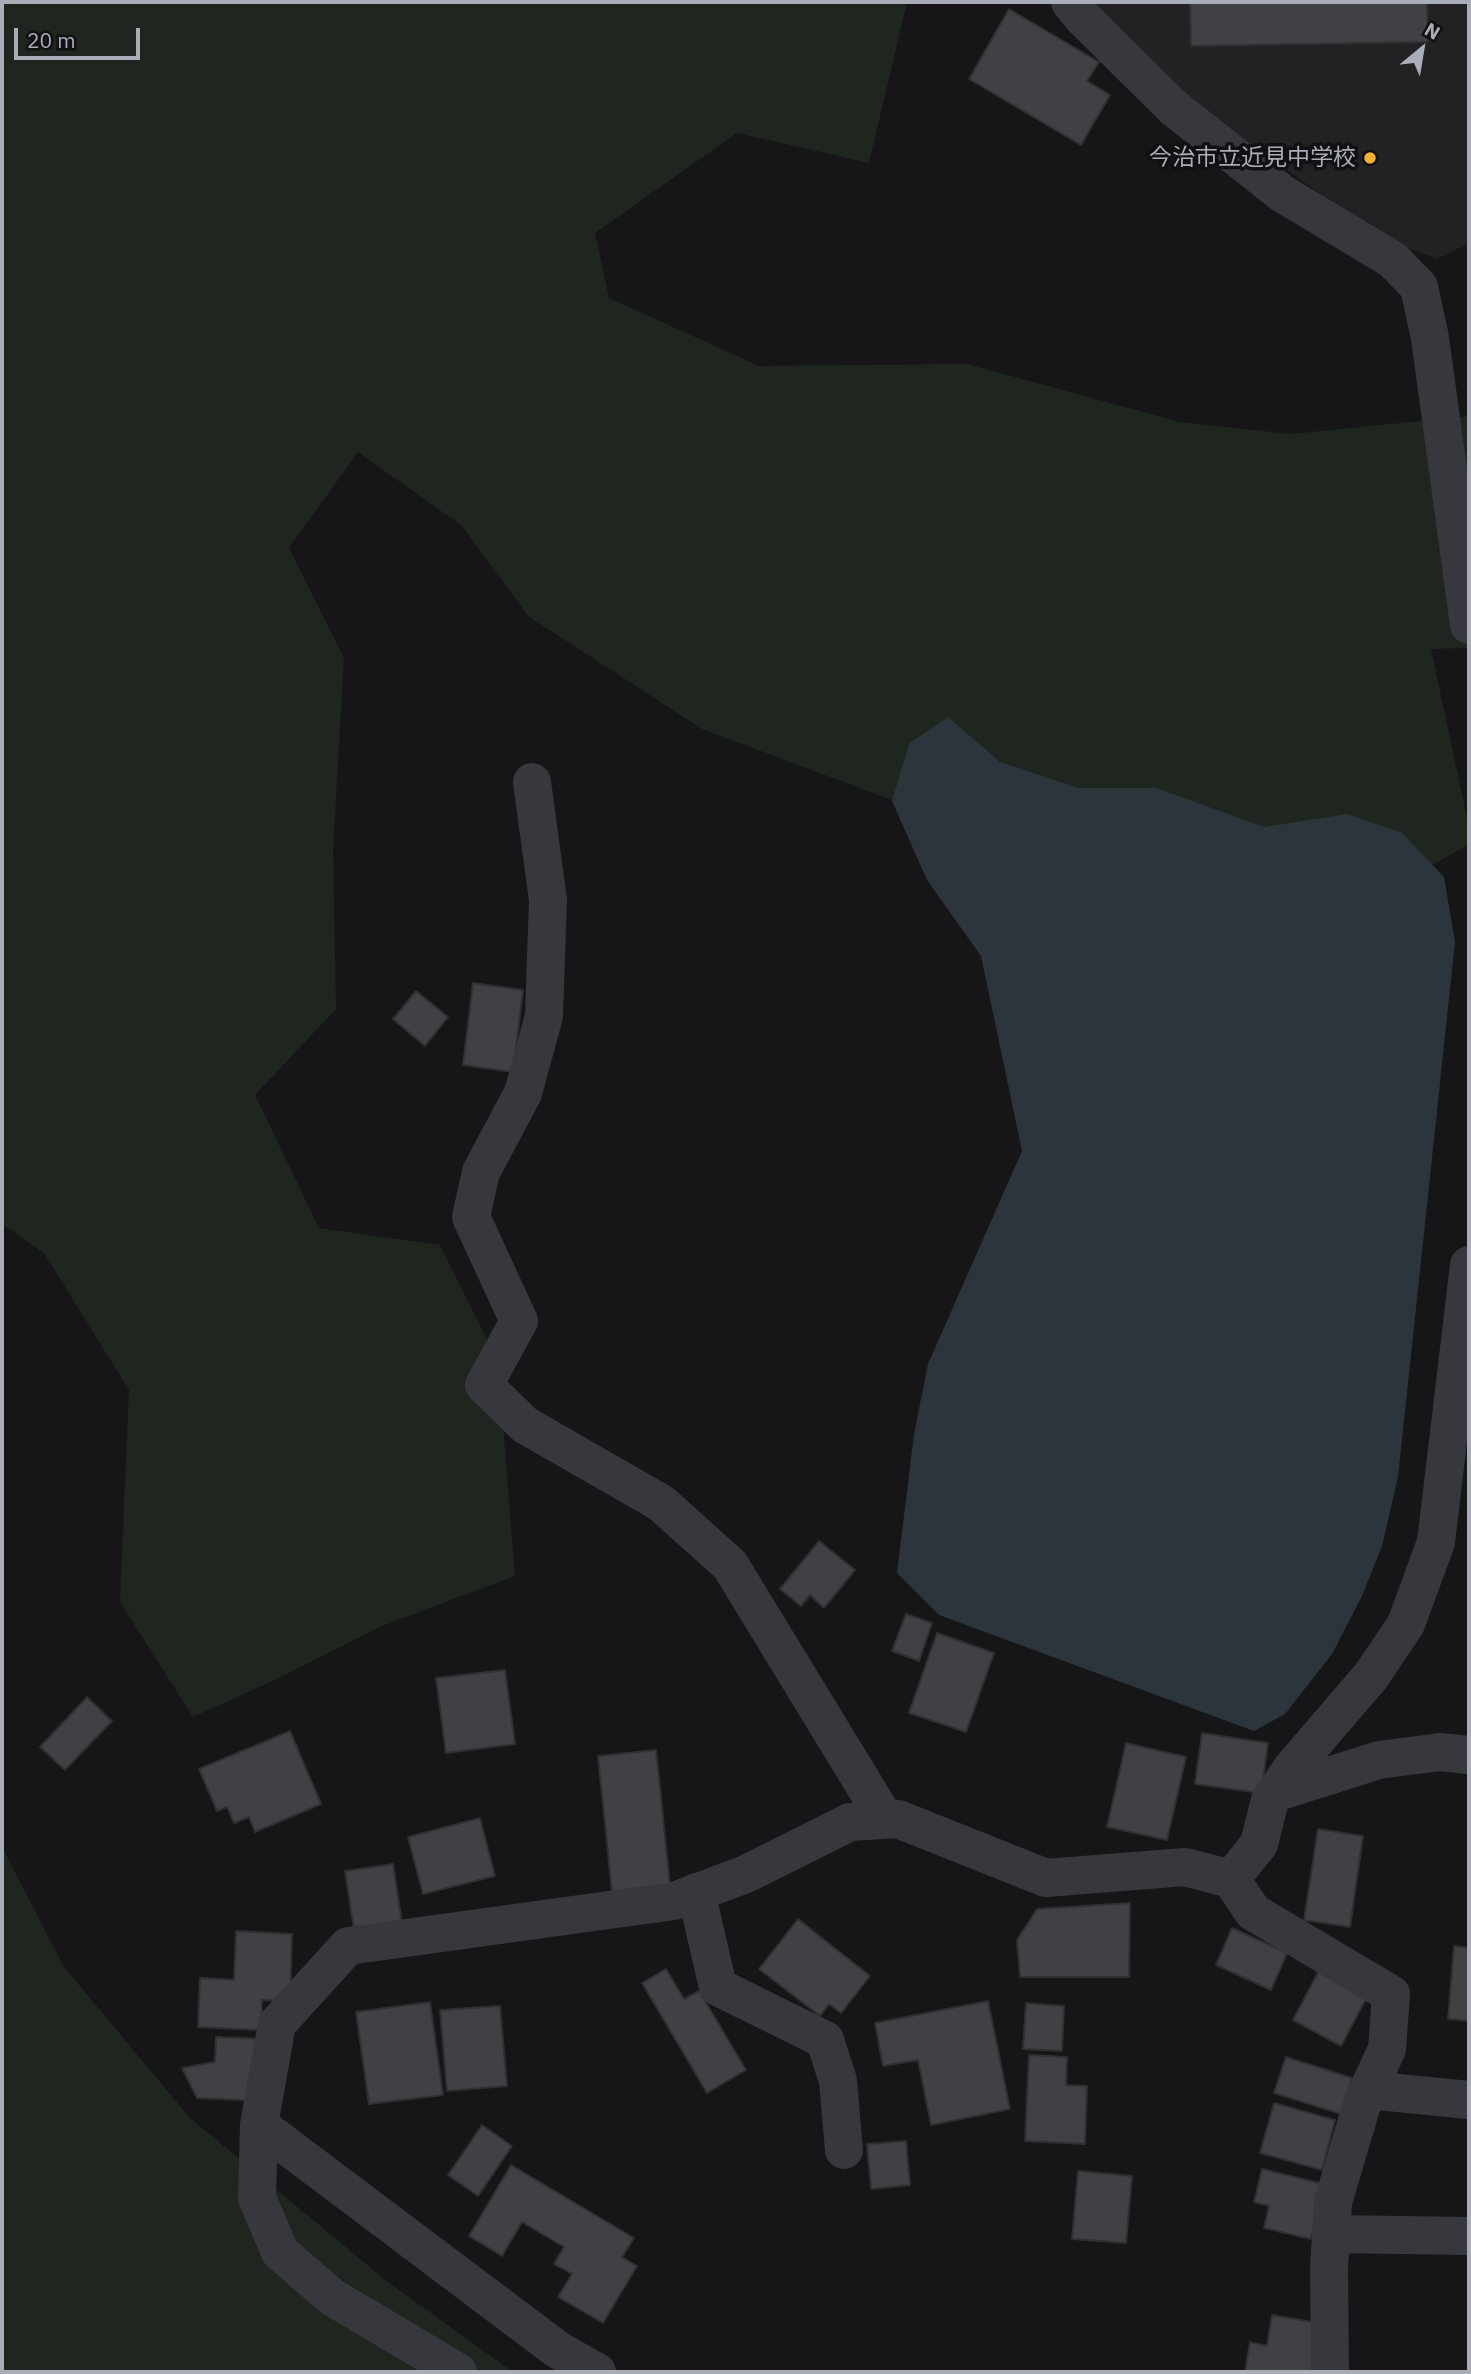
<!DOCTYPE html>
<html>
<head>
<meta charset="utf-8">
<style>
	body { margin:0 }
	#map { position:relative; width:1471px; height:2374px; overflow:hidden; background:#161618; font-family:"IBM Plex Sans",sans-serif }
	canvas { display:block }
	.frame { position:absolute; inset:0; border:4px solid #a8adb8; pointer-events:none }
	.north { position:absolute; left:1387px; top:14px; width:70px; height:70px; -webkit-text-stroke:5px #111113; paint-order:stroke; rotate:30deg; font-size:19px; font-weight:700; line-height:28px; text-align:center; color:#a8adb8 }
	.north::after { content:''; display:block; margin:auto; width:24px; height:32px; background:#a8adb8; clip-path:polygon(50% 0,100% 100%,50% 72%,0 100%) }
	.scale { position:absolute; left:14px; top:28px; width:126px; height:32px; box-sizing:border-box; border:4px solid #a8adb8; border-top:0; padding-left:9px; font-size:21px; line-height:24px; white-space:nowrap; color:#a8adb8; -webkit-text-stroke:5px #111113; paint-order:stroke }
</style>
</head>
<body>
<div id="map">
<canvas width="1471" height="2374"></canvas>
<div class="frame"></div>
<div class="north">N</div>
<div class="scale">20 m</div>
</div>
<script>
const context = document.querySelector('canvas').getContext('2d');
context.lineJoin = 'round';
function paint(path, color) {
  context.fillStyle = color;
  context.fill(path, 'evenodd');
}
function poly(rows) {
  const path = new Path2D();
  for (const r of rows) {
    path.moveTo(r[0], r[1]);
    for (let i = 2; i < r.length; i += 2) path.lineTo(r[i], r[i + 1]);
  }
  return path;
}
function stroke(path, color, width, dash) {
  context.strokeStyle = color;
  context.lineWidth = width;
  context.lineCap = dash ? 'butt' : 'round';
  context.setLineDash(dash || []);
  context.stroke(path);
}
function write(font, color, halo, rows, align = 'center') {
  context.font = font + ' "IBM Plex Sans","Noto Sans JP",sans-serif';
  context.lineWidth = 7;
  context.setLineDash([]);
  context.textBaseline = 'middle';
  context.strokeStyle = halo;
  context.fillStyle = color;
  for (const [text, x, y, turn = 0] of rows) {
    context.save();
    context.translate(x, y);
    context.rotate((+turn || 0) * Math.PI / 180);
    context.textAlign = isNaN(turn) ? turn : align;
    if (halo) context.strokeText(text, 0, 0);
    context.fillText(text, 0, 0);
    context.restore();
  }
}
const built = poly([
	[1094,2,1469,2,1469,243,1437,259,1380,237,1161,79]
]);
const green = poly([
	[2,2,907,2,869,163,737,133,595,233,609,298,759,366,967,364,1180,422,1291,434,1469,416,1469,648,1431,649,1469,827,1469,844,1393,888,948,821,702,729,528,616,462,526,358,452,289,548,344,658,333,850,336,1009,255,1095,319,1228,440,1245,498,1361,515,1576,382,1626,277,1679,193,1717,120,1602,129,1390,44,1253,2,1224],
	[2,1847,64,1967,190,2118,388,2282,513,2372,2,2372]
]);
const water = poly([
	[948,717,1000,762,1078,788,1156,788,1264,827,1347,814,1402,833,1444,877,1455,942,1398,1477,1382,1546,1362,1596,1332,1654,1285,1714,1254,1731,939,1615,897,1573,914,1434,928,1364,1022,1151,981,956,927,880,892,801,909,744]
]);
const building = poly([
	[1190,2,1427,2,1428,42,1191,46,1190,2],
	[1009,9,1099,62,1087,81,1110,95,1081,145,969,79,1009,9],
	[473,983,523,990,513,1072,463,1065,473,983],
	[416,991,448,1017,425,1046,393,1019,416,991],
	[819,1541,855,1570,824,1608,810,1595,801,1606,780,1589,819,1541],
	[906,1614,932,1623,919,1661,892,1651,906,1614],
	[937,1633,994,1653,966,1732,909,1713,937,1633],
	[505,1670,515,1744,446,1753,436,1678,505,1670],
	[87,1697,112,1721,65,1770,40,1747,87,1697],
	[290,1731,321,1804,255,1832,249,1817,234,1823,227,1807,217,1811,199,1769,290,1731],
	[1202,1733,1268,1743,1261,1793,1195,1784,1202,1733],
	[1126,1743,1186,1757,1167,1840,1107,1827,1126,1743],
	[656,1750,671,1895,613,1901,598,1756,656,1750],
	[480,1818,495,1876,423,1894,408,1837,480,1818],
	[1318,1829,1363,1836,1350,1927,1304,1920,1318,1829],
	[393,1864,403,1930,355,1937,345,1871,393,1864],
	[1130,1903,1129,1977,1020,1977,1017,1940,1037,1909,1130,1903],
	[798,1919,870,1976,841,2013,829,2004,820,2016,759,1969,798,1919],
	[1232,1928,1287,1953,1271,1990,1216,1965,1232,1928],
	[236,1931,292,1934,290,2001,262,2000,261,2030,198,2027,200,1978,234,1980,236,1931],
	[1454,1946,1469,1948,1469,2021,1448,2019,1454,1946],
	[1321,1967,1369,1993,1341,2046,1293,2020,1321,1967],
	[666,1969,684,1999,699,1991,746,2070,707,2093,642,1983,666,1969],
	[988,2001,1010,2109,931,2125,918,2060,883,2066,875,2023,988,2001],
	[430,2002,443,2095,369,2104,356,2012,430,2002],
	[1026,2003,1064,2006,1062,2051,1023,2049,1026,2003],
	[500,2006,507,2086,447,2091,440,2010,500,2006],
	[216,2037,264,2039,261,2101,197,2098,182,2068,215,2062,216,2037],
	[1029,2055,1067,2057,1066,2085,1087,2086,1085,2144,1025,2141,1029,2055],
	[1286,2057,1352,2078,1341,2114,1274,2093,1286,2057],
	[1274,2103,1335,2120,1322,2170,1260,2153,1274,2103],
	[482,2125,512,2146,478,2196,448,2175,482,2125],
	[906,2141,910,2185,871,2189,867,2144,906,2141],
	[511,2165,634,2238,622,2257,637,2266,603,2323,558,2297,572,2274,554,2264,564,2247,522,2222,502,2256,469,2236,511,2165],
	[1262,2169,1323,2184,1311,2239,1264,2228,1269,2206,1254,2202,1262,2169],
	[1078,2171,1132,2176,1126,2243,1072,2239,1078,2171],
	[1272,2315,1319,2323,1311,2372,1245,2372,1250,2342,1267,2346,1272,2315]
]);
const minor = poly([
	[1070,2,1082,17,1174,108,1283,194,1393,260,1419,287,1430,338,1469,625],
	[532,782,548,900,544,1016,523,1093,481,1172,471,1217,519,1321,484,1385,525,1425,661,1503,730,1565,885,1819],
	[1275,1793,1379,1760,1440,1752,1469,1755],
	[1231,1879,1259,1844,1270,1800,1292,1768,1371,1676,1406,1624,1436,1542,1469,1265],
	[696,1892,718,1987,825,2040,838,2081,844,2150],
	[1368,2090,1469,2100],
	[259,2125,558,2350,597,2372],
	[1331,2234,1469,2236],
	[458,2372,332,2297,280,2252,257,2198,259,2125,277,2024,348,1946,674,1901,746,1874,850,1822,898,1819,1046,1878,1185,1867,1231,1879,1253,1912,1391,1994,1387,2049,1363,2101,1333,2202,1329,2269,1330,2372]
]);
const markers = [
	[1370,158,7,"#f2b134"]
];
const poiNames = [
	["今治市立近見中学校",1356,158]
];
paint(built, '#222225');
paint(green, '#1e261f');
paint(water, '#2c353c');
paint(building, '#404145');
stroke(building, '#303034', 2);
stroke(minor, '#37383d', 38);
for (const [x, y, r, color] of markers) {
  const dot = new Path2D();
  dot.arc(x, y, r, 0, 2 * Math.PI);
  context.fillStyle = color;
  context.fill(dot);
  stroke(dot, '#111113', 2.5);
}
write('23px', '#a8adb8', '#111113', poiNames, 'right');
</script>
</body>
</html>
